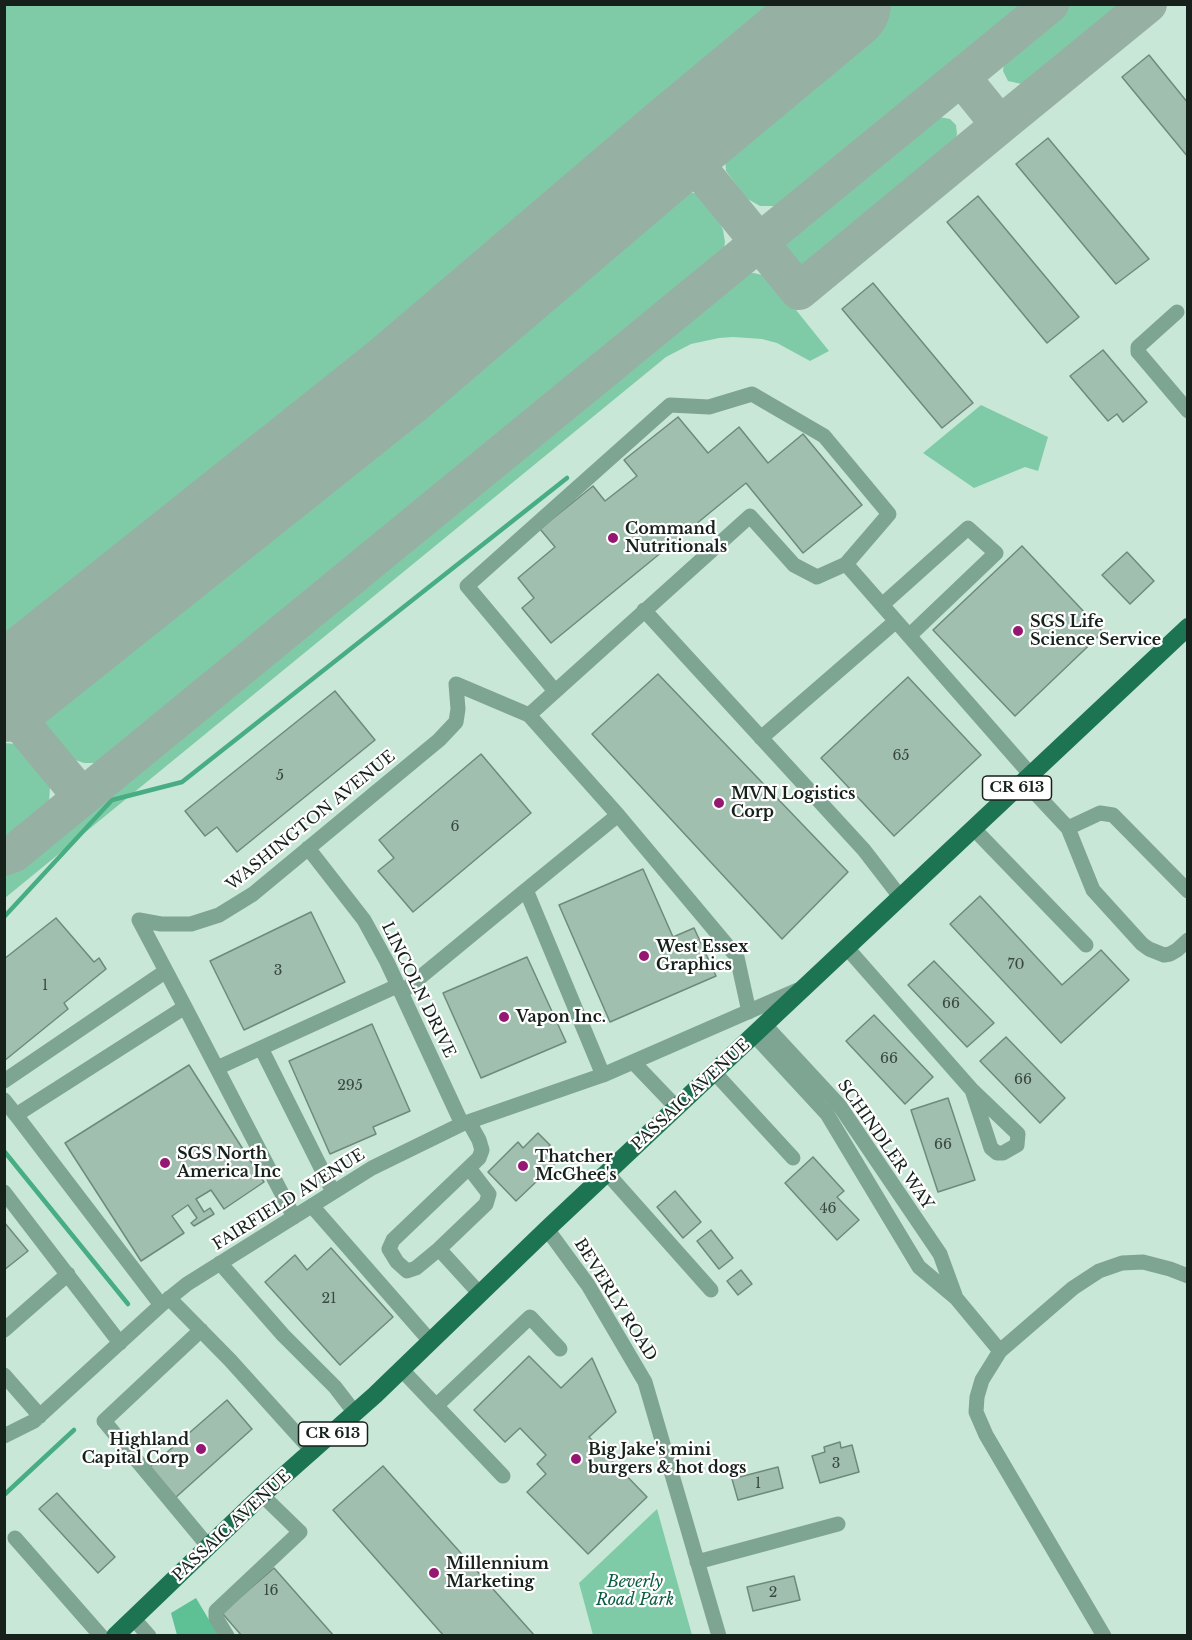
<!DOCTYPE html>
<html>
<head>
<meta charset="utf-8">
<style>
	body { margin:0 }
	#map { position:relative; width:1192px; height:1640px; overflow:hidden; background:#c8e7d7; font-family:"Libre Baskerville",serif }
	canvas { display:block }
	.frame { position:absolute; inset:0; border:6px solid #16211c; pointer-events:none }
</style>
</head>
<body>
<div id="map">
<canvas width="1192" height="1640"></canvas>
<div class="frame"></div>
</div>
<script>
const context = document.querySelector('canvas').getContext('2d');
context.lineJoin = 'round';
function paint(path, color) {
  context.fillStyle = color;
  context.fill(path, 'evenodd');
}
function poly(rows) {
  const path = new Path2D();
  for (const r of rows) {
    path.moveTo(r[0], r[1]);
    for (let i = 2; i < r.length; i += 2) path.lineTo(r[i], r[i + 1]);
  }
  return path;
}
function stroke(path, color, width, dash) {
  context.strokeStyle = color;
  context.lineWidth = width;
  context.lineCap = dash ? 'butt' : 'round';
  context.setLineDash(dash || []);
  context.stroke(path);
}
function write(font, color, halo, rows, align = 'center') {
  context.font = font + ' "Libre Baskerville",serif';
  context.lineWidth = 4.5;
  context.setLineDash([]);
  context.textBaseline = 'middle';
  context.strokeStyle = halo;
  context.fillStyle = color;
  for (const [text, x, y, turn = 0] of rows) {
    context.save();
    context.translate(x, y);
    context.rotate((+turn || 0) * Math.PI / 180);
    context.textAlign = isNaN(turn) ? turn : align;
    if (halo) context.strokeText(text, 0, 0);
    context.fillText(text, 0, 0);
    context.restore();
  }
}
const green = poly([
	[5,4,799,4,799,5,5,657],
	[883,5,1025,5,799,190,775,206,760,206,746,198,726,171,725,158,730,133,738,124],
	[1068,5,1129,5,1038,80,1026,85,1008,81,1003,71,1004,63,1009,53],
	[939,117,950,119,956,125,957,134,954,144,947,154,815,263,801,266,791,261,786,251,785,238,798,226,929,119],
	[683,189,696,194,708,203,717,216,723,230,725,242,723,254,121,748,99,763,84,763,67,757,55,747,42,720,42,710,47,695,57,684,652,196,667,190],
	[754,273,766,276,780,290,829,351,810,361,777,343,762,339,733,337,719,338,691,344,666,357,5,898,5,877,720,289,740,274],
	[981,405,1048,437,1038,471,1025,467,974,488,923,453],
	[5,743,15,744,28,752,45,772,50,786,49,803,42,814,9,841,5,842],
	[657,1509,692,1635,593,1635,579,1583]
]);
const forest = poly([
	[196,1598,218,1635,177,1635,171,1613]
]);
const stream = poly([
	[4,917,112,800,182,782,567,478],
	[4,1151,128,1304],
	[4,1495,74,1430]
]);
const taxiway = poly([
	[1000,125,1148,4],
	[677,142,799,291,1000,125,962,78],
	[4,703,82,797],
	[4,857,14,853,1050,4]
]);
const runway = poly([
	[4,694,398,380,677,142,843,4]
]);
const building = poly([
	[1149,55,1188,103,1188,157,1122,77,1149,55],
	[1048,138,1149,259,1116,284,1016,164,1048,138],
	[978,196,1079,317,1047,343,947,222,978,196],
	[873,283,973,403,942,428,842,309,873,283],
	[1103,350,1147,402,1123,422,1117,414,1108,421,1070,376,1103,350],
	[678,417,708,453,739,427,768,463,803,434,862,505,803,553,746,483,551,643,522,608,534,598,518,578,555,547,540,529,593,486,605,501,637,476,624,460,678,417],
	[1022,546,1103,632,1015,716,933,630,1022,546],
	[1127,552,1154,581,1130,604,1102,575,1127,552],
	[658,674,848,872,782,939,592,734,658,674],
	[908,677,981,755,894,836,821,758,908,677],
	[335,691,375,740,237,852,217,827,205,836,185,811,335,691],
	[481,754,531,813,413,912,378,871,394,858,379,840,481,754],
	[643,869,673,937,694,928,716,976,610,1022,559,905,643,869],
	[980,896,1062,985,1101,950,1129,980,1061,1043,950,924,980,896],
	[311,912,345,982,244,1030,210,961,311,912],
	[56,918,94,962,99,958,106,969,64,1003,68,1009,4,1061,4,959,56,918],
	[527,957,566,1042,481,1078,443,993,527,957],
	[934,961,994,1023,967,1047,908,985,934,961],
	[874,1015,933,1077,905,1104,846,1041,874,1015],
	[372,1024,410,1111,373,1127,376,1134,330,1154,289,1061,372,1024],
	[1006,1037,1065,1098,1040,1123,980,1061,1006,1037],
	[189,1065,264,1182,224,1209,211,1190,196,1199,204,1212,210,1208,214,1214,194,1226,191,1223,197,1218,188,1205,172,1216,184,1233,141,1261,65,1143,189,1065],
	[948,1098,975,1180,938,1192,911,1110,948,1098],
	[538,1133,550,1145,547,1149,559,1160,516,1201,488,1172,518,1142,523,1148,538,1133],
	[813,1157,844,1191,837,1197,859,1220,837,1240,785,1183,813,1157],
	[675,1191,701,1222,683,1238,657,1207,675,1191],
	[4,1222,28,1251,4,1270,4,1222],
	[711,1230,733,1258,719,1269,697,1241,711,1230],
	[331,1248,393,1317,340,1365,265,1282,295,1255,307,1270,331,1248],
	[741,1270,752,1284,738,1295,727,1281,741,1270],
	[529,1356,561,1388,592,1358,616,1412,589,1437,647,1497,588,1554,527,1492,546,1474,537,1464,546,1455,520,1428,505,1442,474,1410,529,1356],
	[227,1400,252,1429,175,1498,149,1468,227,1400],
	[840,1442,841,1448,852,1445,859,1472,820,1483,812,1456,825,1452,824,1447,840,1442],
	[383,1466,535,1636,444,1636,333,1510,383,1466],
	[778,1467,783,1488,738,1500,732,1479,778,1467],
	[57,1493,115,1557,98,1573,39,1509,57,1493],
	[274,1568,334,1636,242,1636,222,1613,274,1568],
	[794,1576,800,1600,753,1611,747,1587,794,1576]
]);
const minor = poly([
	[1177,312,1138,347,1138,352,1188,411],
	[882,605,968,528,996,553,909,636],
	[644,610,864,850,901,898],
	[555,691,467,586,670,405,709,407,752,394,824,436,889,514,846,564],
	[761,738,896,621],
	[1024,781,1068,828,1093,890,1142,944,1149,949,1164,955,1170,954,1177,950,1188,940],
	[1068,828,1100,813,1113,815,1188,891],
	[974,829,1086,945],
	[308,848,364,920,387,962,462,1124],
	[526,890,618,815],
	[139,920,161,924,191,924,219,915,253,894,439,740,456,722,458,709,456,684,529,715],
	[847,948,972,1090,991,1148,997,1153,1003,1153,1017,1145,1018,1134,972,1090],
	[166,971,185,1007],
	[401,993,526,890,603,1075],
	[749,1012,737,957,618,815,529,715,750,516,794,565,817,577,846,564,1031,775],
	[765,1025,839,1105,940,1254,955,1295],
	[754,1035,827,1114,919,1267,956,1298,1000,1351],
	[261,1048,333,1192],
	[633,1062,677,1108],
	[217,1068,397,986],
	[714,1072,793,1158],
	[4,1081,166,971,139,920],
	[4,1100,16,1115,185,1007,294,1217],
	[16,1115,161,1305],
	[469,1122,479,1140,482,1150,479,1158,393,1240,389,1249,397,1262,407,1271,416,1268,439,1249,486,1204,489,1194,469,1168],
	[607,1173,711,1290],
	[4,1192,120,1343],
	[312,1206,431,1342],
	[547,1229,588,1285,645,1382,719,1636],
	[439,1249,480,1294],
	[220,1263,283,1335,335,1387,355,1413],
	[169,1298,230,1360,313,1452],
	[4,1330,68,1274],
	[201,1330,104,1421,208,1546],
	[402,1370,503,1476],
	[4,1375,40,1416],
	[436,1406,530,1317,560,1349],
	[4,1436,34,1421,161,1305,187,1284,372,1168,462,1124,603,1075,798,990],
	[15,1538,101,1636],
	[697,1562,838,1524],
	[133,1618,149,1636],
	[227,1636,216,1618,216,1611,300,1532,262,1495],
	[1104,1636,986,1435,976,1412,977,1397,982,1380,1000,1351,1073,1288,1099,1271,1122,1263,1143,1262,1170,1269,1188,1276]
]);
const major = poly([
	[115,1636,262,1495,375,1395,547,1229,1188,627]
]);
const markers = [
	[613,538,6,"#951771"],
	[1018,631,6,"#951771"],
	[719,803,6,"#951771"],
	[644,956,6,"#951771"],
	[504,1017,6,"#951771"],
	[165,1163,6,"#951771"],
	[523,1166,6,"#951771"],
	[201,1449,6,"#951771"],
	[576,1459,6,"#951771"],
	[434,1573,6,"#951771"]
];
const numberNames = [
	["65",901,756],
	["5",280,776],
	["6",455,827],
	["70",1016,965],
	["3",278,971],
	["1",45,986],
	["66",951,1004],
	["66",889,1059],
	["66",1023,1080],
	["295",350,1086],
	["66",943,1145],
	["46",828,1209],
	["21",329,1299],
	["3",836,1464],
	["1",758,1484],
	["16",271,1591],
	["2",773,1593]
];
const shields = [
	[1017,788,69],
	[333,1434,69]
];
const shieldNames = [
	["CR 613",1017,788],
	["CR 613",333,1434]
];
const poiNames = [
	["Command",625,529],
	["Nutritionals",625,547],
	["SGS Life",1030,622],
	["Science Service",1030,640],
	["MVN Logistics",731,794],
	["Corp",731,812],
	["West Essex",656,947],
	["Graphics",656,965],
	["Vapon Inc.",516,1017],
	["SGS North",177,1154],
	["America Inc",177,1172],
	["Thatcher",535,1157],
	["McGhee's",535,1175],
	["Highland",189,1440,"right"],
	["Capital Corp",189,1458,"right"],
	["Big Jake's mini",588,1450],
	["burgers & hot dogs",588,1468],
	["Millennium",446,1564],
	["Marketing",446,1582]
];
const streetNames = [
	["WASHINGTON AVENUE",311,821,-39],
	["LINCOLN DRIVE",418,990,64],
	["PASSAIC AVENUE",691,1095,-43],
	["SCHINDLER WAY",885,1145,55],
	["FAIRFIELD AVENUE",289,1200,-32],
	["BEVERLY ROAD",615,1300,58],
	["PASSAIC AVENUE",232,1526,-43]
];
const parkNames = [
	["Beverly",635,1582],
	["Road Park",635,1600]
];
paint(green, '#80cba7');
paint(forest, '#5ec196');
stroke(stream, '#48ad83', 4.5);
stroke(taxiway, '#97b0a4', 38);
stroke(runway, '#97b0a4', 96);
paint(building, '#a1bfaf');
stroke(building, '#6e8a7c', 1.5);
stroke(minor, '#7ea592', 15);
stroke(major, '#1c7453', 18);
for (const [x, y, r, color] of markers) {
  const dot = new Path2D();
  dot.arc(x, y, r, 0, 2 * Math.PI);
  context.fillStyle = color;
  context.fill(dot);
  stroke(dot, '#fff', 2);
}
write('14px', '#394841', null, numberNames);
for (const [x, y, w] of shields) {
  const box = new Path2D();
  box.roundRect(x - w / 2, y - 12, w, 24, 4.5);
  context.fillStyle = '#fff';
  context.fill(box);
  stroke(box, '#16211c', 1.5);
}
write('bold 15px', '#16211c', null, shieldNames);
write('bold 16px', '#16211c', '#fff', poiNames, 'left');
write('16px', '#16211c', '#fff', streetNames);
write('italic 16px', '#0b5c40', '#fff', parkNames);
</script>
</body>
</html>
